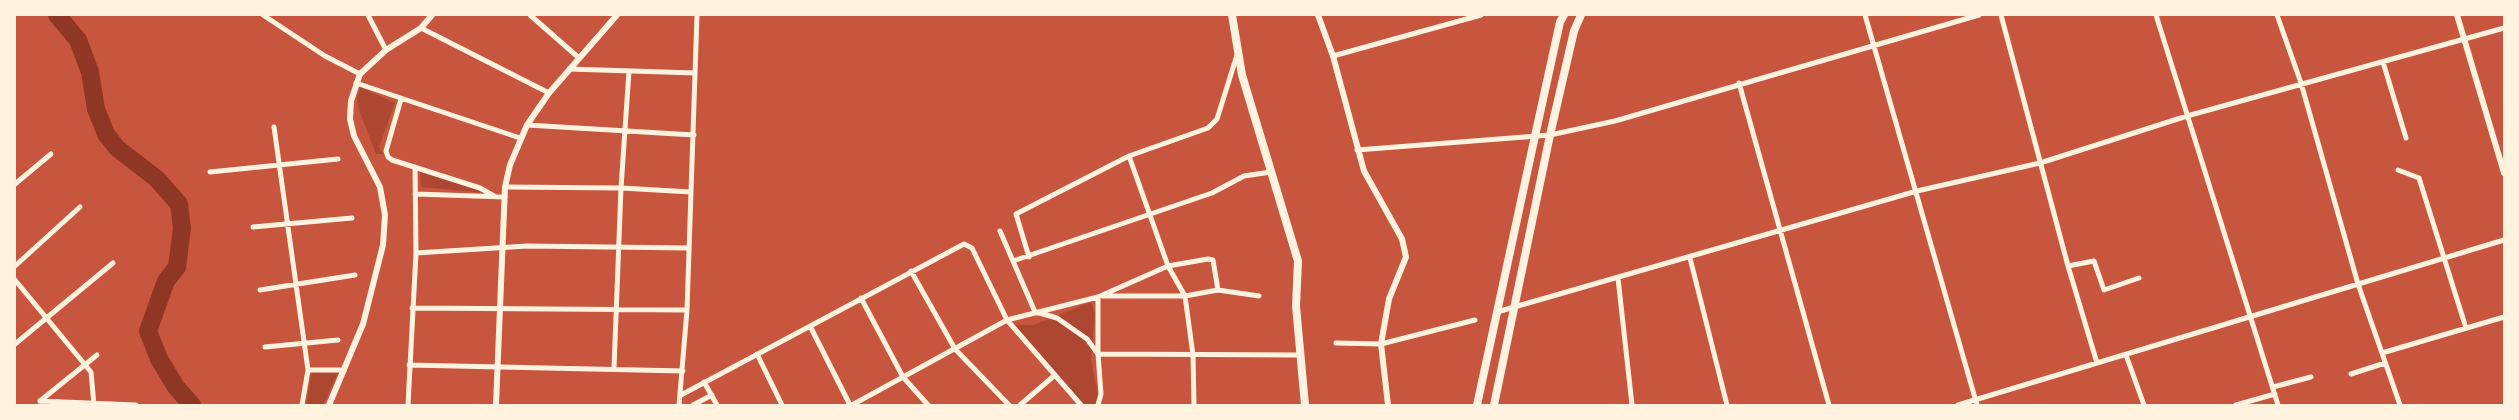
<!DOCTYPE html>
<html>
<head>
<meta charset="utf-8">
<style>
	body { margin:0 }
	#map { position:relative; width:2519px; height:420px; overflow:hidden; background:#c8553d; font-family:Barlow,sans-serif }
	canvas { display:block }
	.frame { position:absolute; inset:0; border:16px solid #fff3e0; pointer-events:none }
</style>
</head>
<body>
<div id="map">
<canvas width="2519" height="420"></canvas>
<div class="frame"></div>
</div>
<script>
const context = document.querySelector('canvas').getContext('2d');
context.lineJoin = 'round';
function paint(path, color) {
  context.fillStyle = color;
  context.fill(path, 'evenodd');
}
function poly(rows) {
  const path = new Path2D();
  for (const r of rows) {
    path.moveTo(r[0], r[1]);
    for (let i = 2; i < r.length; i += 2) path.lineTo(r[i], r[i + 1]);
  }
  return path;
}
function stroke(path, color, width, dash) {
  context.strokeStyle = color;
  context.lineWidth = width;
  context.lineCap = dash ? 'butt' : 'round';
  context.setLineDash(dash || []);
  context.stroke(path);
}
const green = poly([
	[360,87,395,103,379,147,383,154,376,154,359,110,357,98],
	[420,171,486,193,421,187],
	[1091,302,1095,313,1091,359,1098,397,1096,405,1083,405,1013,325,1034,325],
	[312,372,338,373,323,405,306,405]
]);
const river = poly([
	[57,15,78,40,90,72,96,109,106,134,117,148,157,179,179,204,182,228,177,267,166,281,148,331,159,359,176,387,192,405]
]);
const minor = poly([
	[263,15,325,56,360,74],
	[368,15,386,50],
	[530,15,579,58],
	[1865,15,1977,405],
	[2001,15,2068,266,2097,363],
	[2156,15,2278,405],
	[2277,15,2301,83,2358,284,2400,405],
	[421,28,549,93],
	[1333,56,1481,15],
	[2383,62,2406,138],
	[569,69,695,73],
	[356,83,520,138],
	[1739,83,1829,405],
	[401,99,386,151,388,157,392,160,480,188,494,196],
	[527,125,694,135],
	[274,127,308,370,302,405],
	[1357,150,1550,135,1615,121,1979,15],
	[1129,156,1168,266,1185,296,1193,355,1194,405],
	[2398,170,2419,178,2466,328],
	[210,172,338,159],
	[15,184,51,154],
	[505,187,621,188,691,192],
	[415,194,505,197],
	[253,227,352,218],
	[1000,231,1035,312],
	[416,253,527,246,689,248],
	[1029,257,1016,214,1129,156,1208,128,1217,119,1237,55],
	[1690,258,1727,405],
	[1013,261,1212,193,1244,176,1271,172],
	[15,266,80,207],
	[2068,266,2094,261,2104,290,2139,278],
	[911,271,955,349,1009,405],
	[1618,278,1632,405],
	[15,280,91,372,94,405],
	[260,290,355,275],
	[1103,296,1185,296,1218,290,1259,296],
	[1098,297,1098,354,1101,394,1098,405],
	[861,298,903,377,928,405],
	[412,308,687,310],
	[1036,312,1057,318,1087,339,1098,354],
	[1497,312,1917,191,2040,163,2187,116,2504,28],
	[810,326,850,405],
	[1336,343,1381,344,1475,320],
	[15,344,113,263],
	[265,347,338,340],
	[2382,353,2504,317],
	[757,354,782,405],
	[1098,354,1299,355],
	[2126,355,2144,405],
	[409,365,683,371],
	[614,368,621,188,629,71],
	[308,370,344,370],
	[2351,374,2385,363],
	[704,382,717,405],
	[2273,387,2311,377],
	[681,395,964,244,972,248,1007,320,1081,405],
	[40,401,136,405],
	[40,401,97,355],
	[408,405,416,253,415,167],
	[679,405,687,310,697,15],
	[693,405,712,395],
	[852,405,1007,320,1098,297,1168,266,1208,259,1213,260,1218,290],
	[1020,405,1055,375],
	[1958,405,2504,240],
	[2236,405,2275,394]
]);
const tertiary = poly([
	[1318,15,1333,56,1364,171,1402,239,1406,257,1389,299,1381,344,1388,405],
	[2457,15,2504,173],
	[329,405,363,324,383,245,385,215,380,187,354,136,350,119,351,101,360,74,386,50,421,28,432,15],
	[496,405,505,187,510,165,527,125,549,93,617,15]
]);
const primary = poly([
	[1232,15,1242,75,1298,261,1296,306,1305,405],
	[1477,405,1535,136,1560,22,1564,15],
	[1494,405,1550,135,1574,31,1581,15]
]);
paint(green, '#ae4732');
stroke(river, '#8f3625', 18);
stroke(minor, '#fff3e0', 5);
stroke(tertiary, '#fff3e0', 6);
stroke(primary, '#fff3e0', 8);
</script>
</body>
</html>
